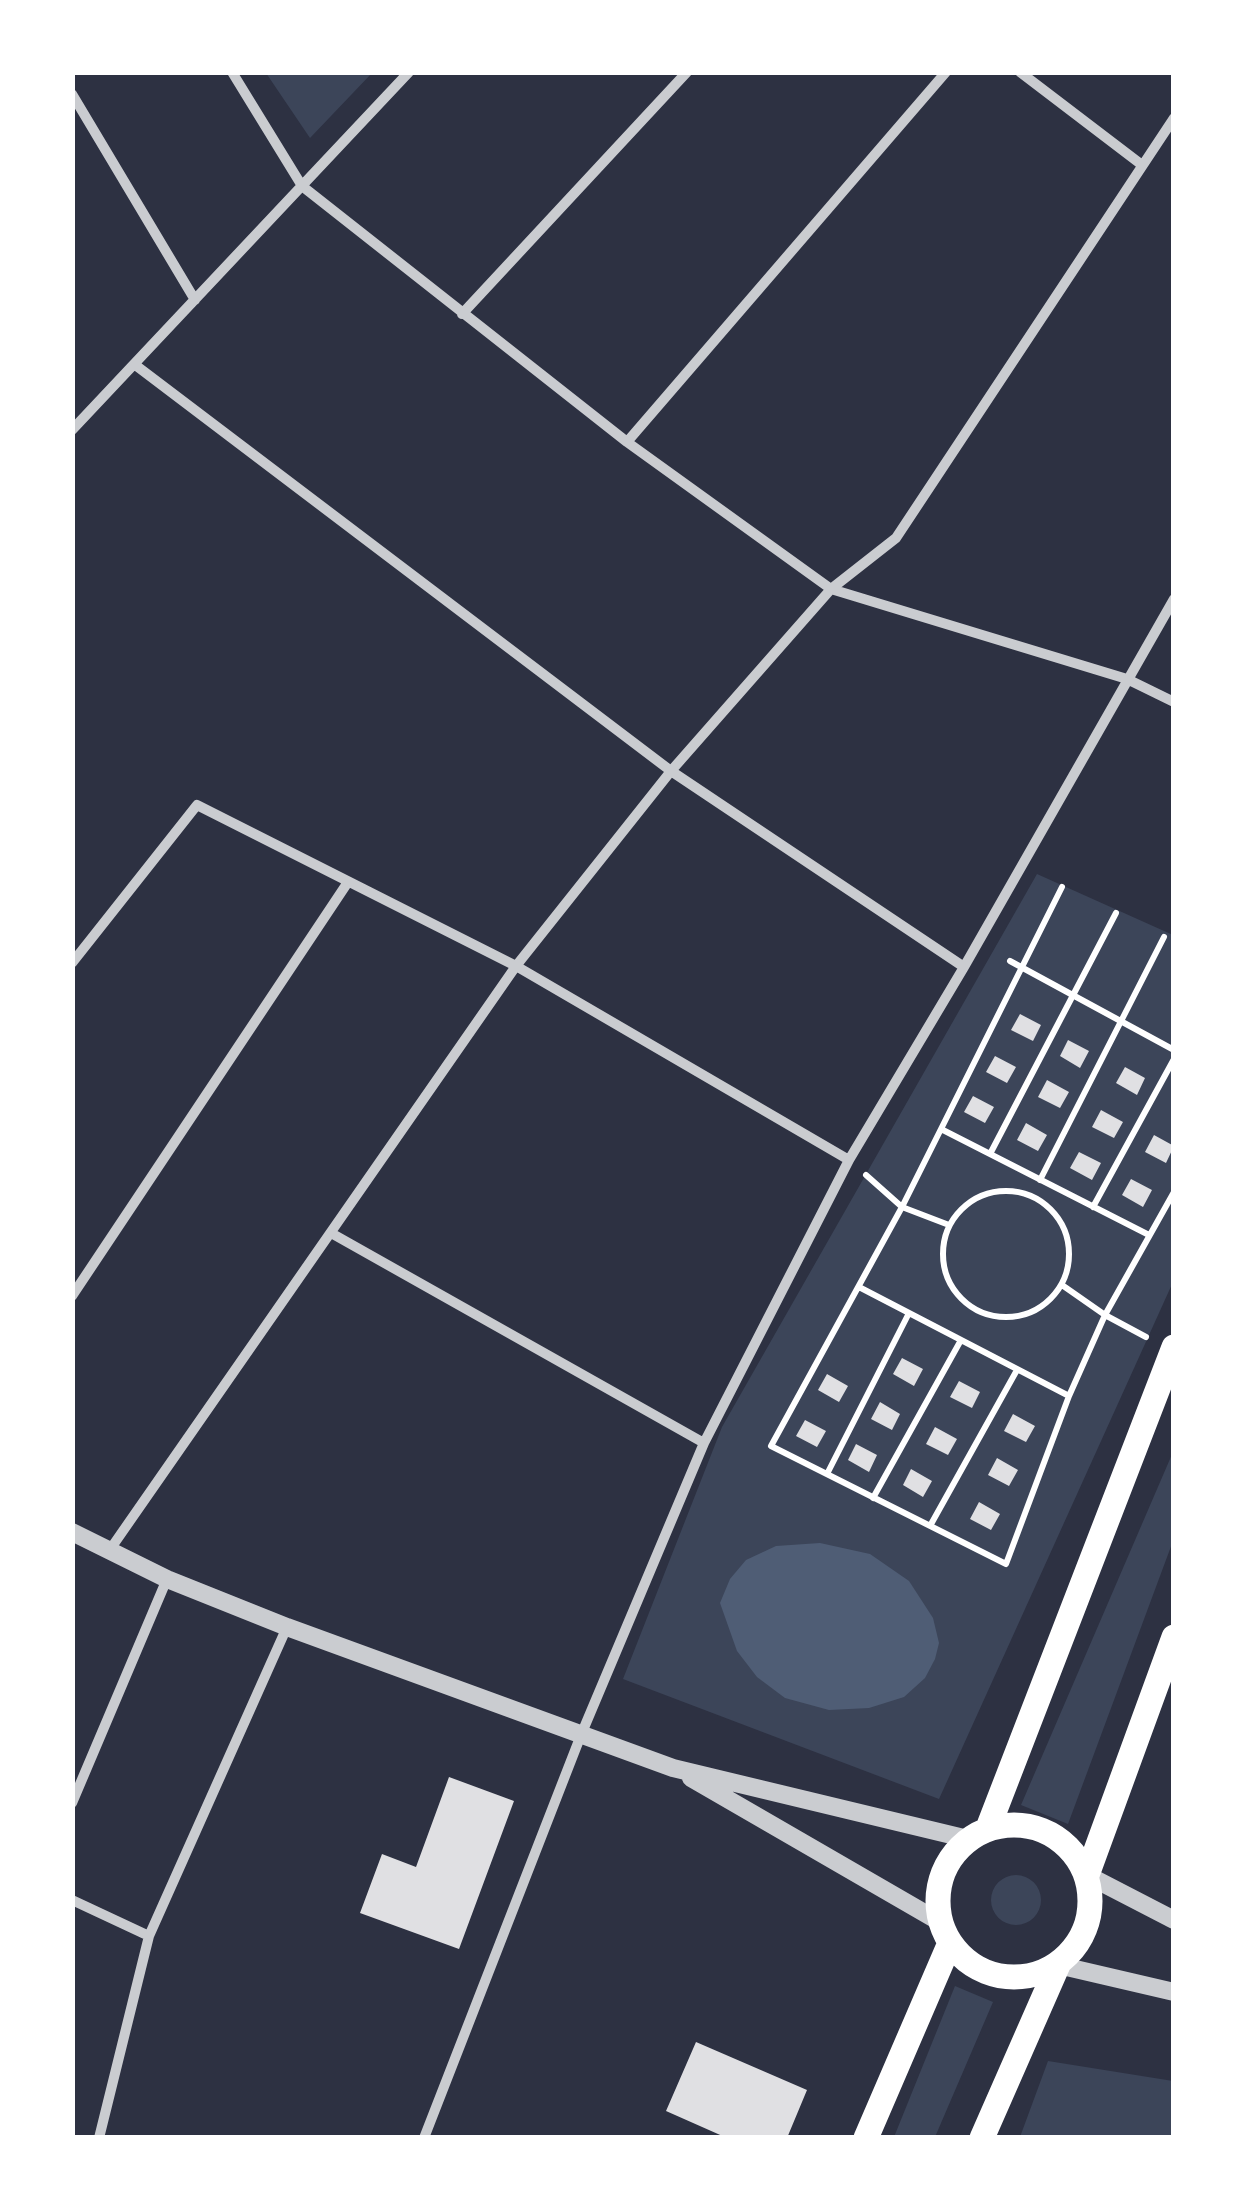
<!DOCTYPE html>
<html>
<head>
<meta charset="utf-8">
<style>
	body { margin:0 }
	#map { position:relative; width:1246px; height:2210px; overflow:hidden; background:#2d3142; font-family:Arial,sans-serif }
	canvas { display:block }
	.frame { position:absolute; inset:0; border:75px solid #fff; pointer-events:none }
</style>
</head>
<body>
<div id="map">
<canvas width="1246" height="2210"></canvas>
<div class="frame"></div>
</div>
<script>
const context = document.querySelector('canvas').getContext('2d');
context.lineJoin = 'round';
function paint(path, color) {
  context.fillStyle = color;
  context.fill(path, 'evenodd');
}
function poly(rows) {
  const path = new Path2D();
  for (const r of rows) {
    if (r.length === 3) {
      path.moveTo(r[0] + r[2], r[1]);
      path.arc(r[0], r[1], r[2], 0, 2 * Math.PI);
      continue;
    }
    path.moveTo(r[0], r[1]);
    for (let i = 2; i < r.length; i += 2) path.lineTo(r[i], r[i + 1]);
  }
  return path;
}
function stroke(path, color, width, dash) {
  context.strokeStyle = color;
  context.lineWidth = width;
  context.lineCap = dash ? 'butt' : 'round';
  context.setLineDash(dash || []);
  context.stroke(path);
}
const green = poly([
	[266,73,372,73,310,138],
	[1037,874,1173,935,1173,1282,939,1799,623,1679,722,1427],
	[1173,1452,1173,1541,1068,1824,1021,1805],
	[1016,1900,25],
	[955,1986,993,2002,935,2137,894,2137],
	[1048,2061,1173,2081,1173,2137,1020,2137]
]);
const water = poly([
	[820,1543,870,1554,909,1581,933,1618,939,1643,935,1659,925,1678,904,1697,869,1708,829,1710,785,1698,757,1677,737,1651,720,1603,730,1579,746,1560,776,1546]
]);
const building = poly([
	[1020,1014,1041,1025,1033,1041,1011,1030],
	[1068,1040,1089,1051,1080,1068,1060,1056],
	[995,1056,1016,1067,1007,1083,986,1072],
	[1125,1067,1145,1078,1137,1095,1116,1083],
	[1047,1080,1069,1092,1060,1108,1038,1097],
	[973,1096,994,1107,985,1123,964,1112],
	[1101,1110,1123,1122,1114,1138,1092,1127],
	[1026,1123,1047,1135,1038,1151,1017,1140],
	[1154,1135,1174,1146,1166,1163,1145,1152],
	[1079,1152,1101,1163,1092,1180,1070,1168],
	[1131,1179,1152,1190,1143,1207,1122,1195],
	[902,1358,923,1369,914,1386,893,1374],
	[827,1374,848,1386,839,1402,818,1390],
	[959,1381,980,1392,972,1408,950,1397],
	[880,1402,900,1414,892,1430,871,1419],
	[1013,1414,1035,1426,1026,1442,1004,1431],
	[805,1420,826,1431,817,1447,796,1436],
	[935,1427,957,1439,948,1455,926,1444],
	[856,1444,877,1455,869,1472,848,1460],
	[997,1458,1018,1470,1009,1486,988,1475],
	[911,1469,932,1481,923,1497,903,1485],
	[979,1502,1000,1514,991,1530,970,1519],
	[449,1777,514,1801,459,1949,360,1913,382,1854,416,1867],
	[696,2042,807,2090,787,2138,727,2138,666,2111]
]);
const path = poly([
	[1062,887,902,1207,771,1446,1006,1564,1069,1396,1105,1315,1174,1192],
	[1010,961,1174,1050],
	[941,1129,1149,1235],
	[990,1154,1116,913],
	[866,1175,902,1207,949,1225],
	[1040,1180,1164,937],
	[1006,1254,63],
	[1093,1207,1174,1059],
	[1062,1285,1105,1315,1146,1337],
	[859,1287,1069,1396],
	[827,1474,909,1313],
	[873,1498,961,1340],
	[930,1526,1017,1370]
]);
const minor = poly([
	[232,72,302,186,627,442,831,589,1127,679,1174,702],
	[1020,72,1142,165],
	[72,94,195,300],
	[462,314,687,72],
	[134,364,671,771,964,967],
	[72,430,409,72],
	[627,442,946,72],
	[72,963,197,805,516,966,849,1160],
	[331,1233,704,1443],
	[72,1296,348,882],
	[109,1551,516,966,671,771,831,589,896,538,1174,118],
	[72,1803,167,1579],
	[72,1900,149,1936],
	[99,2138,149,1936,287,1627],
	[424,2138,581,1735,704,1443,849,1160,964,967,1174,599]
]);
const tertiary = poly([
	[72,1532,167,1579,287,1627,673,1768,968,1839],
	[691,1778,940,1922],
	[1087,1875,1174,1920],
	[1058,1965,1174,1992]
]);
const primary = poly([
	[1014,1901,76],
	[988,1828,1174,1347],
	[1087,1875,1174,1637],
	[866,2138,950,1943],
	[982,2138,1058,1965]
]);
paint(green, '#3c4559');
paint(water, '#4f5d75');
paint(building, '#e0e0e3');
stroke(path, '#fff', 6);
stroke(minor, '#caccd0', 10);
stroke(tertiary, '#caccd0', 18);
stroke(primary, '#fff', 25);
</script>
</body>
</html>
